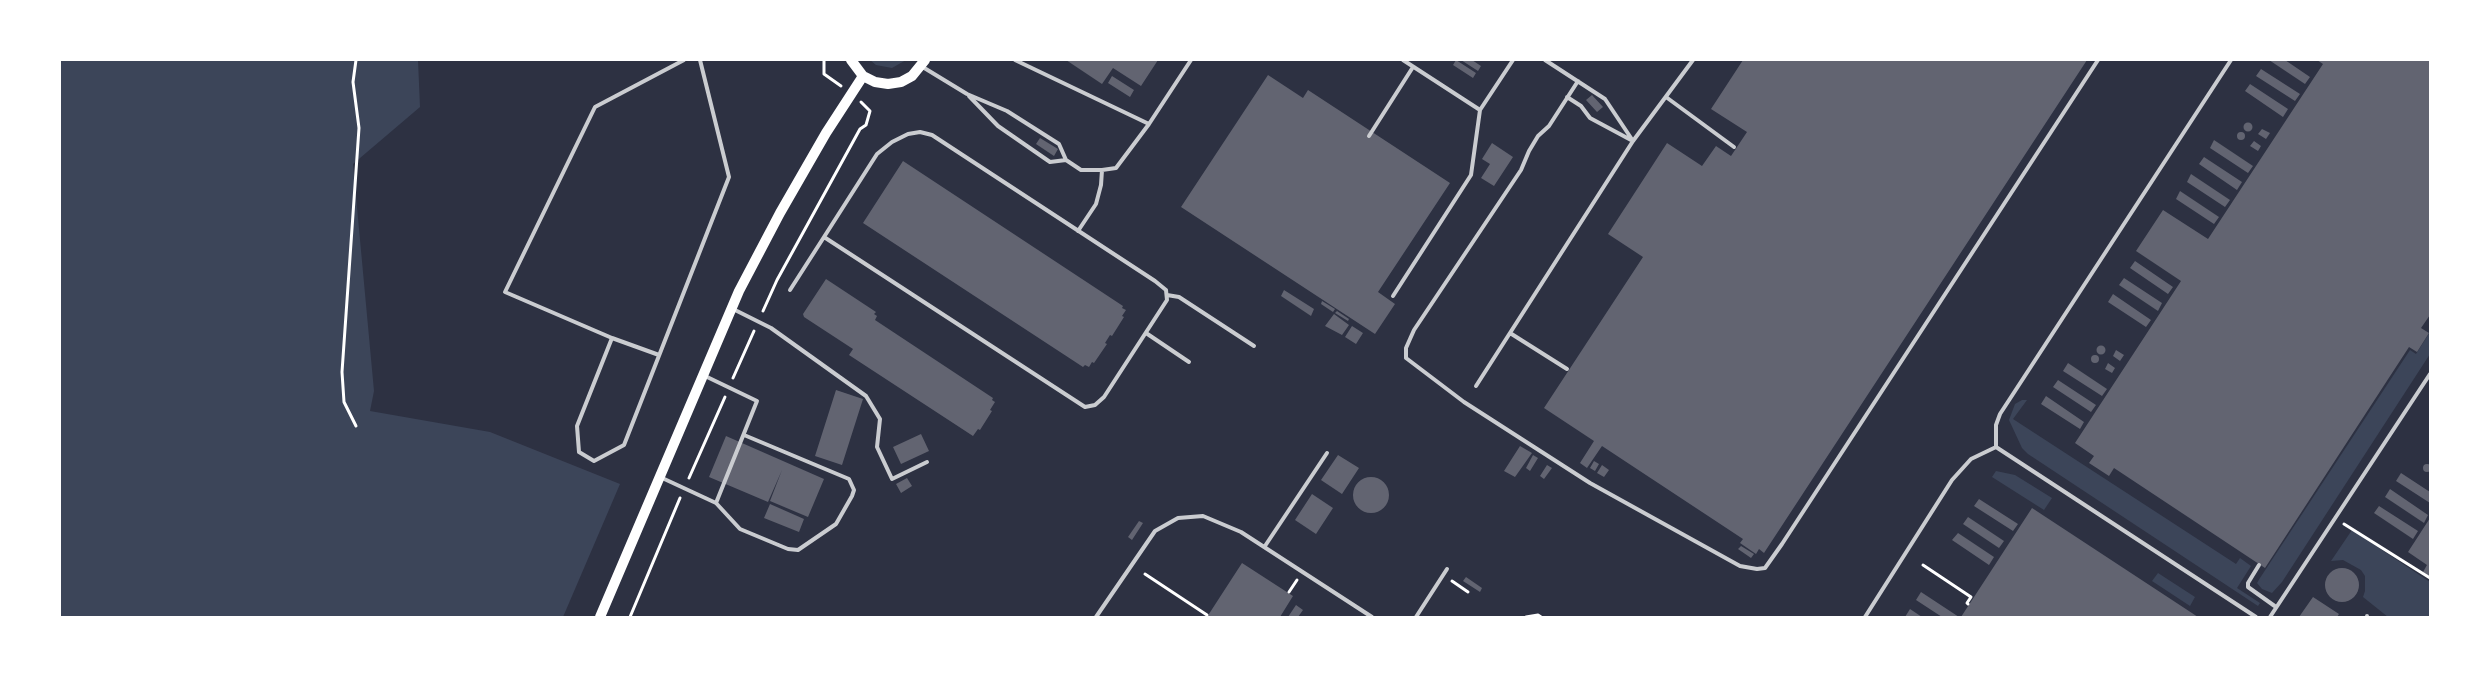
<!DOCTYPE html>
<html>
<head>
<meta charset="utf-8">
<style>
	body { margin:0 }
	#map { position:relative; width:2490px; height:677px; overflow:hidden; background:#2d3142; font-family:"Alegreya Sans",sans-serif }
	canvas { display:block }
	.frame { position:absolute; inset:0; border:61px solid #fff; pointer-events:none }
</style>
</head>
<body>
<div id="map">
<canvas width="2490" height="677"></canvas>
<div class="frame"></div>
</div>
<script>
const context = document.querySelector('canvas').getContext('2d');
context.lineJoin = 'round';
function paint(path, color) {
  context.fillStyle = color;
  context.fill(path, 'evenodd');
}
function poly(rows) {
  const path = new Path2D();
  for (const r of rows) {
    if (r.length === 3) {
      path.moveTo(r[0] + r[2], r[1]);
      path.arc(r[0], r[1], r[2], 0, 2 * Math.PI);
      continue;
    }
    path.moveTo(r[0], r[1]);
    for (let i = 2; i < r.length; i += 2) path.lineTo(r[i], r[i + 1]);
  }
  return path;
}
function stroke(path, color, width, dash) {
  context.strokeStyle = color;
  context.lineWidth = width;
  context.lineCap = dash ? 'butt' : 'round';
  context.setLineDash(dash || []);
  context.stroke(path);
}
const green = poly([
	[60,60,418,60,420,107,353,164,374,391,370,411,490,432,620,484,563,617,60,617],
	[870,60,906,60,892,68,876,65],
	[2430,332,2430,354,2282,582,2272,593,2262,589,2257,583,2260,578,2410,350,2416,354],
	[2022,400,2027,400,2013,419,2236,564,2240,558,2251,566,2237,588,2260,603,2258,606,2028,454,2022,448,2009,420,2015,404],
	[1996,471,2015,475,2052,498,2044,510,1992,477],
	[2352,530,2430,582,2430,617,2388,617,2363,597,2365,591,2365,576,2361,570,2343,560,2331,561],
	[2158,573,2195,597,2190,606,2152,581]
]);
const building = poly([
	[1066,60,1158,60,1141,86,1113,68,1102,84],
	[1456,60,1476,73,1473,78,1453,65],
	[1461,60,1472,60,1481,66,1478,71],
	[1743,60,2087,60,1764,553,1759,549,1756,554,1740,543,1743,539,1602,446,1587,468,1580,463,1594,441,1544,408,1643,257,1608,234,1667,143,1702,166,1716,146,1731,156,1747,132,1711,109],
	[2269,60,2285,60,2310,77,2305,84],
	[2317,60,2430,60,2430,315,2421,328,2429,333,2417,352,2409,347,2265,568,2114,468,2109,476,2089,463,2094,456,2075,443,2181,281,2136,251,2163,210,2208,239,2323,64],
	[2261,69,2300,94,2295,101,2256,76],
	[1268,75,1303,98,1308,90,1450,183,1378,292,1395,304,1375,334,1181,207],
	[1112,76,1134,90,1130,97,1108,83],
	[2250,84,2288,109,2283,117,2245,91],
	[1592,95,1603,107,1597,112,1586,100],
	[2248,127,4.5],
	[2262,129,2270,133,2266,139,2258,134],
	[2241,136,4],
	[1040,138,1058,149,1054,156,1036,144],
	[2214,140,2253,166,2248,173,2210,148],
	[2254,141,2261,146,2258,151,2250,146],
	[1492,143,1513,157,1494,186,1481,178,1490,164,1482,159],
	[2204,157,2242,182,2237,190,2199,164],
	[903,161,1123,306,1122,308,1126,310,1122,316,1124,317,1112,336,1110,335,1105,343,1107,344,1094,363,1092,362,1089,367,1085,365,1083,367,863,223],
	[2191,174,2230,200,2225,207,2187,182],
	[2180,191,2219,217,2214,224,2176,199],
	[2135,261,2173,287,2168,294,2130,268],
	[2124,278,2162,303,2158,311,2119,285],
	[826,279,876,312,874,314,877,316,875,320,993,398,992,400,995,402,990,410,992,411,980,430,978,429,973,436,849,355,853,349,804,317,803,314],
	[1284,290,1314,309,1311,316,1281,296],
	[2113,294,2151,320,2146,327,2108,302],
	[1322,301,1335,309,1333,312,1321,304],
	[1337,311,1349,319,1348,321,1335,313],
	[1334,314,1349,325,1342,335,1325,326],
	[1352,326,1363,333,1356,344,1345,337],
	[2101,350,4.5],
	[2116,350,2124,355,2120,361,2113,356],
	[2095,359,4],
	[2068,363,2107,389,2102,396,2063,371],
	[2108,363,2115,368,2112,373,2105,369],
	[2058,380,2096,405,2091,412,2053,387],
	[836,390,863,399,842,465,815,456],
	[2046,396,2084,422,2080,429,2041,404],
	[921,434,929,451,901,464,893,447],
	[726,436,824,479,808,517,770,501,782,470,768,502,709,477],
	[1520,446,1532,453,1515,477,1504,471],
	[1338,455,1359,468,1342,494,1321,480],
	[1533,455,1538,458,1530,471,1526,468],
	[1594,461,1599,464,1595,471,1590,468],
	[2427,468,4],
	[1547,465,1552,468,1544,479,1540,476],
	[1602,465,1609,470,1604,477,1597,473],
	[2401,473,2430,492,2430,503,2396,481],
	[1371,495,18],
	[907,478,912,486,901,493,896,484],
	[2390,489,2428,515,2424,523,2385,497],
	[1312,494,1333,508,1316,534,1295,520],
	[1979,499,2018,524,2013,531,1974,506],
	[770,504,804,519,799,532,764,518],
	[2379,506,2418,531,2413,539,2374,513],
	[2032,508,2198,617,1961,617],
	[1968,517,2004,541,1999,548,1963,524],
	[2430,518,2430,577,2423,572,2427,565,2408,552],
	[1139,521,1143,523,1132,540,1128,537],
	[1958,533,1994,557,1989,565,1952,540],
	[1741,546,1754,554,1751,558,1738,549],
	[1242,563,1293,596,1280,617,1207,617],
	[2342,585,17],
	[1466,577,1482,588,1480,592,1463,581],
	[1921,592,1959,617,1942,617,1916,600],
	[2313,597,2339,614,2337,617,2299,617],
	[1296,605,1303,610,1298,617,1288,617],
	[1910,609,1922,617,1905,617]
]);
const path = poly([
	[356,60,353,82,359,128,342,372,344,402,356,426],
	[824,60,824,74,841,86],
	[763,311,777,280,860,129,866,125,870,111,861,102],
	[733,378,754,331],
	[689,478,725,397],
	[2344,524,2430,578],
	[1923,565,1971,597,1967,603,1968,604],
	[1145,574,1207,615],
	[1452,581,1468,592],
	[1289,592,1297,580],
	[630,617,680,498],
	[1526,617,1538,615,1541,617]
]);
const service = poly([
	[1015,60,1149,124],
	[1403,60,1480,110,1513,60],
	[1545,60,1605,99,1633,141],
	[921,66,967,94,1007,111,1059,144,1066,160,1081,170,1102,170,1116,168,1149,124,1191,60],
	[1578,81,1549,126,1538,136,1529,151,1521,170,1414,330,1406,348,1406,358,1464,402,1590,483,1740,566,1757,569,1765,568,1782,544,2098,60],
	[969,96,998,126,1050,162,1066,160],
	[1567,97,1581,106,1590,118,1631,140],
	[1666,97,1734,147],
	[1369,136,1413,67],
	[1078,231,1096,204,1101,185,1102,170],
	[790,290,824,237,1085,407,1095,405,1104,397,1167,300,1166,290,1155,281,932,135,920,132,908,134,892,142,877,154,824,237],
	[1167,295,1179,297,1254,346],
	[1393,296,1471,175,1480,110],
	[733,309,771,328,866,396,880,419,877,447,892,479,927,462],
	[1146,333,1189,362],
	[1510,333,1567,369],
	[612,338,577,426,579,452,594,461,624,445,729,177,700,60],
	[659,355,612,338,505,292,595,107,684,60],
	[1476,386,1633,141,1693,60],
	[1996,447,1996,425,2000,414,2231,60],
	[660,477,716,503,757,401,705,376],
	[716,503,740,529,788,549,798,550,836,524,852,496,854,490,849,479,744,435],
	[1265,546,1327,453],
	[2259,565,2248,583,2248,587,2276,607],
	[1096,617,1155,531,1178,518,1203,516,1241,532,1372,617],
	[1416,617,1447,569],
	[1865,617,1952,480,1971,459,1996,447,2256,617],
	[2270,617,2430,374],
	[2367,617,2367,616]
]);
const secondary = poly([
	[851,60,863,76,875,82,888,84,901,82,912,76,925,60],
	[600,617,739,291,780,213,826,133,863,76]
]);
paint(green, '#3c4559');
paint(building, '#626471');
stroke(path, '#fff', 3);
stroke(service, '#caccd0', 4);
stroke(secondary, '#fff', 10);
</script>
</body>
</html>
